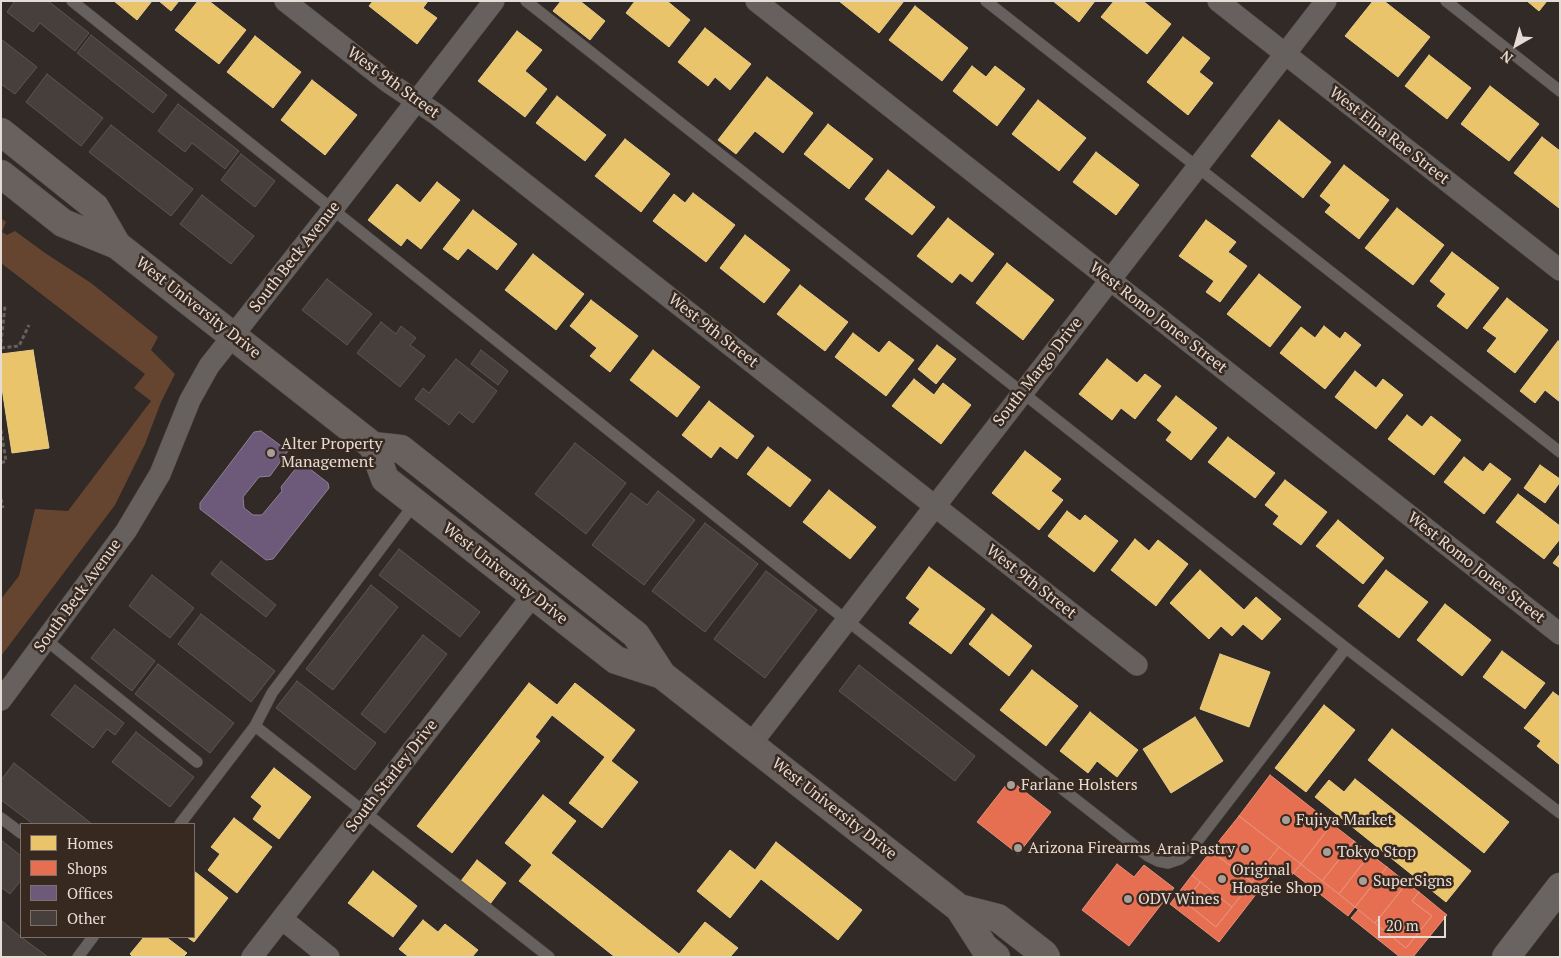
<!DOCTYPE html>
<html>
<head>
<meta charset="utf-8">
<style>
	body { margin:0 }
	#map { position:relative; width:1561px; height:958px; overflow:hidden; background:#322a26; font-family:"PT Serif",serif }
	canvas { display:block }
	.frame { position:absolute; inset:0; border:2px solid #e6dcd6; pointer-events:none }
	.legend { position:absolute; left:20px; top:823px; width:175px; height:115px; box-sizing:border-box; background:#382920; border:1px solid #7e7169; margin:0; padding:6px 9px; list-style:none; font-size:15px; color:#e6dcd6 }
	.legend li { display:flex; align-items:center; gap:10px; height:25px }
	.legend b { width:25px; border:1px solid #7e7169 }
	.north { position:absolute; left:1491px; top:20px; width:50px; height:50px; -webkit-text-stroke:4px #382920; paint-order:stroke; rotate:218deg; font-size:14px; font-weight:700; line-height:20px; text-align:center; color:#e6dcd6 }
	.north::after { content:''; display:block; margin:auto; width:18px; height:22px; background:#e6dcd6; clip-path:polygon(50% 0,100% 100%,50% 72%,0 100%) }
	.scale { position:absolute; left:1378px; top:916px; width:68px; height:22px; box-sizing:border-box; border:2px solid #e6dcd6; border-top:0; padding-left:6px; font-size:15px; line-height:18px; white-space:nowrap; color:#e6dcd6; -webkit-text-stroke:4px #382920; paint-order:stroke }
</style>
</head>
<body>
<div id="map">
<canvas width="1561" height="958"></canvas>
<div class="frame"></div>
<ul class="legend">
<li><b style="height:14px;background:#e9c46a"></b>Homes</li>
<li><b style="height:14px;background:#e76f51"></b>Shops</li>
<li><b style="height:14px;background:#6d597a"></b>Offices</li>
<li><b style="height:14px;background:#463f3b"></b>Other</li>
</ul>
<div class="north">N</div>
<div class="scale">20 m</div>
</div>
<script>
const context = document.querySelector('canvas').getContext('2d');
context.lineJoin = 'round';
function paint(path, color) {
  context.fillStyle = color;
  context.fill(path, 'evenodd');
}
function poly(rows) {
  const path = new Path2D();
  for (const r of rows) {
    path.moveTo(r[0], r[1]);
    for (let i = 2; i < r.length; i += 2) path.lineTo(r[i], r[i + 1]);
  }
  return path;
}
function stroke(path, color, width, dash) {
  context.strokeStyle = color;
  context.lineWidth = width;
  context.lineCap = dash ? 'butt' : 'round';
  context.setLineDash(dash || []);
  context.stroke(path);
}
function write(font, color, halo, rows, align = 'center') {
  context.font = font + ' "PT Serif",serif';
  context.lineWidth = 5;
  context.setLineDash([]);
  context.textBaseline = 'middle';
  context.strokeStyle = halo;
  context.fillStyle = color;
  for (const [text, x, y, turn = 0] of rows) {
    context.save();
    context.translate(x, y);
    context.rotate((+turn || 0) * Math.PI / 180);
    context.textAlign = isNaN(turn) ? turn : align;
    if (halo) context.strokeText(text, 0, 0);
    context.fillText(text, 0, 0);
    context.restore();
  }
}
const green = poly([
	[1,218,6,222,2,232,7,235,15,231,45,253,91,283,158,337,151,350,175,374,161,402,145,444,115,505,1,656,1,599,19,576,35,509,68,511,151,401,134,388,145,374,1,263]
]);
const homes = poly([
	[114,1,152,1,137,20,114,1],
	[159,1,179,1,171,11,159,1],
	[198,1,209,1,246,30,219,64,175,30,198,1],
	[373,1,428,1,423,8,437,18,417,44,369,6,373,1],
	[561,1,580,1,605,21,590,40,553,11,561,1],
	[635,1,667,1,690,20,669,47,626,13,635,1],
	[839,1,904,1,879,33,839,1],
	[1053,1,1095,1,1079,22,1053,1],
	[1114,1,1143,1,1171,24,1147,54,1101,17,1114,1],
	[1373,1,1384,1,1430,37,1398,77,1345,36,1373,1],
	[1527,1,1547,1,1539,11,1527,1],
	[915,6,968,48,942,81,889,40,915,6],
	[705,28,751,64,730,90,715,77,708,86,678,62,705,28],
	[517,31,542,50,525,71,547,89,525,117,478,81,517,31],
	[255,36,301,72,273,108,227,72,255,36],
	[1183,37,1210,58,1199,72,1213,83,1188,115,1147,82,1183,37],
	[1429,55,1471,88,1447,119,1405,86,1429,55],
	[972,66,986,77,995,66,1025,89,997,126,953,91,972,66],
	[767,77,813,113,783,153,755,131,736,154,718,140,767,77],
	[312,80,357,115,325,155,281,120,312,80],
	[1490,86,1539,124,1509,161,1461,124,1490,86],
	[557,96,606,135,585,161,536,123,557,96],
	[1038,100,1086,138,1059,171,1012,134,1038,100],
	[1279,120,1331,162,1303,198,1251,156,1279,120],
	[828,124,873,159,849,189,804,154,828,124],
	[1542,137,1560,151,1559,208,1514,173,1542,137],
	[625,139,670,174,641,212,595,176,625,139],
	[1096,152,1139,185,1116,215,1073,182,1096,152],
	[1344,165,1389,200,1359,239,1325,212,1331,205,1320,196,1344,165],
	[888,170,935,207,912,235,865,199,888,170],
	[437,182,460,200,421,249,407,238,401,246,368,220,397,184,420,203,437,182],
	[693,193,735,225,706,262,653,221,674,194,685,203,693,193],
	[1397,208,1444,245,1413,285,1365,248,1397,208],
	[473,210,517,244,497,270,468,248,458,260,443,249,473,210],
	[948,218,994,254,972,282,960,273,952,283,917,256,948,218],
	[1206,220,1236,242,1228,252,1247,266,1220,302,1206,292,1214,281,1179,256,1206,220],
	[745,235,790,270,764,303,720,268,745,235],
	[1452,252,1499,288,1467,329,1437,306,1446,294,1430,281,1452,252],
	[533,254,584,294,556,330,505,290,533,254],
	[1007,263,1054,300,1023,340,976,303,1007,263],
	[1259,274,1301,307,1270,347,1227,314,1259,274],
	[800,285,848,322,825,351,777,314,800,285],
	[1507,298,1548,330,1515,373,1487,351,1497,338,1483,328,1507,298],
	[591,300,638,336,610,372,590,356,597,348,570,326,591,300],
	[1324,326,1340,339,1345,332,1361,345,1325,389,1280,353,1301,327,1315,338,1324,326],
	[853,333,879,353,889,341,914,360,886,396,835,357,853,333],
	[1558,341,1560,342,1560,402,1545,390,1535,403,1520,391,1558,341],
	[937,345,956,359,936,384,918,369,937,345],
	[33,350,49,448,12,453,1,382,1,354,33,350],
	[653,350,700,387,677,417,630,380,653,350],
	[1107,359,1137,383,1145,374,1161,386,1135,419,1121,408,1112,420,1079,394,1107,359],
	[1355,371,1376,388,1383,379,1403,395,1376,429,1335,397,1355,371],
	[914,379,934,395,943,383,971,405,941,444,892,406,914,379],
	[1176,396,1217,428,1191,460,1166,440,1172,432,1157,420,1176,396],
	[709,401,754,436,737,459,720,446,711,458,682,435,709,401],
	[1407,415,1422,427,1431,416,1461,440,1434,475,1388,439,1407,415],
	[1228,437,1275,473,1255,498,1208,462,1228,437],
	[768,447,811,480,790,507,747,474,768,447],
	[1025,451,1061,479,1051,491,1063,500,1039,530,992,493,1025,451],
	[1464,457,1483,472,1490,463,1511,479,1484,514,1444,482,1464,457],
	[1540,465,1560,479,1560,482,1545,503,1524,488,1540,465],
	[1285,480,1327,512,1301,545,1273,524,1279,516,1265,505,1285,480],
	[829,490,876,527,850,559,803,522,829,490],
	[1518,494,1560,526,1560,539,1544,559,1496,522,1518,494],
	[1067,511,1080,521,1085,515,1118,541,1094,572,1048,536,1067,511],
	[1338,520,1384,558,1363,584,1316,546,1338,520],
	[1135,539,1149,551,1158,540,1188,564,1156,606,1111,570,1135,539],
	[1560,554,1560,568,1553,563,1560,554],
	[929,567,985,609,951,654,909,623,920,609,906,598,929,567],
	[1200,570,1244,610,1256,597,1281,619,1262,640,1243,624,1232,636,1221,626,1209,639,1170,603,1200,570],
	[1386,570,1428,602,1399,638,1358,606,1386,570],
	[1445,604,1491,640,1462,676,1417,640,1445,604],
	[992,614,1032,646,1009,676,969,644,992,614],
	[1502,651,1545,683,1525,709,1483,677,1502,651],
	[1220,654,1270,672,1249,727,1200,709,1220,654],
	[1032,670,1078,706,1046,746,1000,710,1032,670],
	[529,683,557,705,575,683,635,730,611,761,638,782,602,828,569,803,605,757,552,715,535,737,540,741,452,853,417,826,529,683],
	[1553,692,1560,697,1560,765,1537,746,1541,741,1524,728,1553,692],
	[1324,705,1355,730,1306,792,1275,768,1324,705],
	[1090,712,1138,750,1117,777,1097,761,1088,773,1060,751,1090,712],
	[1195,717,1223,761,1171,793,1143,749,1195,717],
	[1392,729,1509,822,1484,853,1368,760,1392,729],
	[274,768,311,797,279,839,253,819,262,806,251,797,274,768],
	[1355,779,1471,871,1446,902,1315,797,1329,780,1344,792,1355,779],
	[543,795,576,821,551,853,679,954,705,922,738,948,730,957,615,957,519,881,532,865,505,843,543,795],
	[234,818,272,847,237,893,208,870,220,854,211,847,234,818],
	[776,842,862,910,838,940,761,879,730,918,697,891,730,850,755,870,776,842],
	[477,860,506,883,490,904,461,881,477,860],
	[194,871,228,898,194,942,187,937,194,937,194,871],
	[373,871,417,906,393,937,348,903,373,871],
	[423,920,438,932,445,924,478,950,472,957,409,957,399,949,423,920],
	[144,937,166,937,187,953,183,957,133,957,130,954,144,937]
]);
const shops = poly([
	[1270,775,1332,824,1301,864,1239,816,1270,775],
	[1010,780,1051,812,1018,854,977,822,1010,780],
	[1239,816,1279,847,1252,882,1211,851,1239,816],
	[1332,824,1354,841,1322,881,1301,864,1332,824],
	[1354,841,1370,854,1339,894,1322,881,1354,841],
	[1279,847,1301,864,1292,875,1273,877,1262,869,1279,847],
	[1211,851,1252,882,1232,907,1192,875,1211,851],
	[1370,854,1387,867,1355,907,1339,894,1370,854],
	[1117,864,1134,877,1144,865,1174,888,1129,946,1082,910,1117,864],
	[1301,864,1355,907,1348,916,1293,873,1301,864],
	[1387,867,1407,883,1375,923,1355,907,1387,867],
	[1262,869,1271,875,1219,942,1170,904,1192,875,1200,882,1185,902,1216,927,1262,869],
	[1200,882,1232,907,1216,927,1185,902,1200,882],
	[1407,883,1419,892,1412,901,1432,916,1406,948,1375,923,1407,883],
	[1419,892,1447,915,1413,957,1400,957,1351,918,1358,910,1406,948,1432,916,1412,901,1419,892]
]);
const offices = poly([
	[261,431,288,451,270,476,259,477,243,497,244,508,253,515,262,515,282,491,281,487,301,462,328,483,329,488,273,559,266,560,200,509,200,503,254,432,261,431]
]);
const building = poly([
	[15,1,48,1,89,33,75,51,40,23,33,32,7,12,15,1],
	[91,35,167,95,153,113,77,53,91,35],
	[1,39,37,67,15,94,1,84,1,39],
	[47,74,103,118,81,146,26,102,47,74],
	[178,104,239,151,225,169,192,143,185,152,158,131,178,104],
	[111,125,193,189,171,216,89,152,111,125],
	[241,154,275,181,255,207,221,180,241,154],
	[202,195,254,236,231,264,180,224,202,195],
	[327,279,372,314,347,345,302,310,327,279],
	[381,322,396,334,401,326,416,338,410,345,425,356,400,387,357,353,381,322],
	[481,350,508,371,498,385,471,364,481,350],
	[456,359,497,391,473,423,459,412,449,425,415,399,423,388,429,393,456,359],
	[575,443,626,483,586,534,535,494,575,443],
	[658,491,695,520,644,585,592,545,631,493,647,505,658,491],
	[705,523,758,564,705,632,652,591,705,523],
	[399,549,480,612,460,637,379,575,399,549],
	[221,561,276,605,266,617,211,574,221,561],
	[766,571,817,610,765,678,714,639,766,571],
	[152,575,194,608,170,638,129,606,152,575],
	[371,585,398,607,333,690,306,669,371,585],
	[201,614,275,671,251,702,178,644,201,614],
	[114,629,155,661,132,691,91,658,114,629],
	[423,635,447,654,385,733,361,714,423,635],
	[158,664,234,723,210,753,135,694,158,664],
	[859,665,975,756,955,781,839,691,859,665],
	[297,681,376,743,355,770,276,708,297,681],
	[75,685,124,723,115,735,107,729,93,748,51,715,75,685],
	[136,732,194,777,170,807,112,762,136,732],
	[14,763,92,824,33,824,1,800,1,780,14,763],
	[1,840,21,856,21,880,10,894,1,887,1,840],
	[2,921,21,937,48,957,1,957,2,921]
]);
const path = poly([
	[1,343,5,306],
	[1,348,19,346,29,325],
	[1,430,6,461,1,463],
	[1,499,3,508]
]);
const lane = poly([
	[72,1,831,608,1148,856,1158,861,1168,863,1180,859,1189,852,1346,648],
	[526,1,1346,648,1560,813],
	[986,1,1560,452],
	[1446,1,1560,91],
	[46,640,197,762],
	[255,726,549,957],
	[1,818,21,833],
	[180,824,255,726,272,693,415,503],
	[78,957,93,937]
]);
const street = poly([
	[285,1,388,82,436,114,1137,665],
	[756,1,1560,634],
	[1218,1,1560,270],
	[1,700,126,531,160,474,190,400,209,366,332,210,494,1],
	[751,744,1326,1],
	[282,919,329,957],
	[252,957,533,595]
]);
const secondary = poly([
	[1506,957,1560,887]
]);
const primary = poly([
	[1,132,95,207,117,245],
	[1,174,63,223,117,245,373,446,401,449,636,635,662,675,959,908,984,947,996,957],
	[373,446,385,479,616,660,662,675],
	[959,908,998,918,1044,954,1046,957]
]);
const markers = [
	[271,453,5,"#a79e98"],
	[1011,785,5,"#a79e98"],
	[1286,820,5,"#a79e98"],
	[1018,848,5,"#a79e98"],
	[1245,849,5,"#a79e98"],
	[1327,852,5,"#a79e98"],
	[1222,879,5,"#a79e98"],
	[1363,881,5,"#a79e98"],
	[1128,899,5,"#a79e98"]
];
const streetNames = [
	["West 9th Street",393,83,36],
	["West Elna Rae Street",1389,136,38],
	["South Beck Avenue",295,257,-52],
	["West University Drive",198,308,38],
	["West Romo Jones Street",1158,318,38],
	["West 9th Street",713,331,38],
	["South Margo Drive",1038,372,-52],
	["West Romo Jones Street",1476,568,38],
	["West University Drive",505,574,38],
	["West 9th Street",1031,582,38],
	["South Beck Avenue",78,596,-54],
	["South Starley Drive",392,776,-52],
	["West University Drive",834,809,38]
];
const poiNames = [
	["Alter Property",281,444],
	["Management",281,462],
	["Farlane Holsters",1021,785],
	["Fujiya Market",1296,820],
	["Arizona Firearms",1028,848],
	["Arai Pastry",1235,849,"right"],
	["Tokyo Stop",1337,852],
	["Original",1232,870],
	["Hoagie Shop",1232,888],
	["SuperSigns",1373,881],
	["ODV Wines",1138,899]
];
paint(green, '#664530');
paint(homes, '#e9c46a');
stroke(homes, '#e8cb8a', 1);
paint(shops, '#e76f51');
stroke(shops, '#e79079', 1);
paint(offices, '#6d597a');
stroke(offices, '#918096', 1);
paint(building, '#463f3b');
stroke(building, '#5d5652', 1);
stroke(lane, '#4e4743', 12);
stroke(street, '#4e4743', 22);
stroke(secondary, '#4e4743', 29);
stroke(primary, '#4e4743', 29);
stroke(path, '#66615e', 3, [4, 2.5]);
stroke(lane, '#66615f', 11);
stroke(street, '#66615f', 21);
stroke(secondary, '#696361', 28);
stroke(primary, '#68615e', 28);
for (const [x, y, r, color] of markers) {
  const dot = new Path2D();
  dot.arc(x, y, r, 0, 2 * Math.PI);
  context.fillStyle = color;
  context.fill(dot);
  stroke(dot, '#382920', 2);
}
write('16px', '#e6dcd6', '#382920', streetNames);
write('16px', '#e6dcd6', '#382920', poiNames, 'left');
</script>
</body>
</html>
